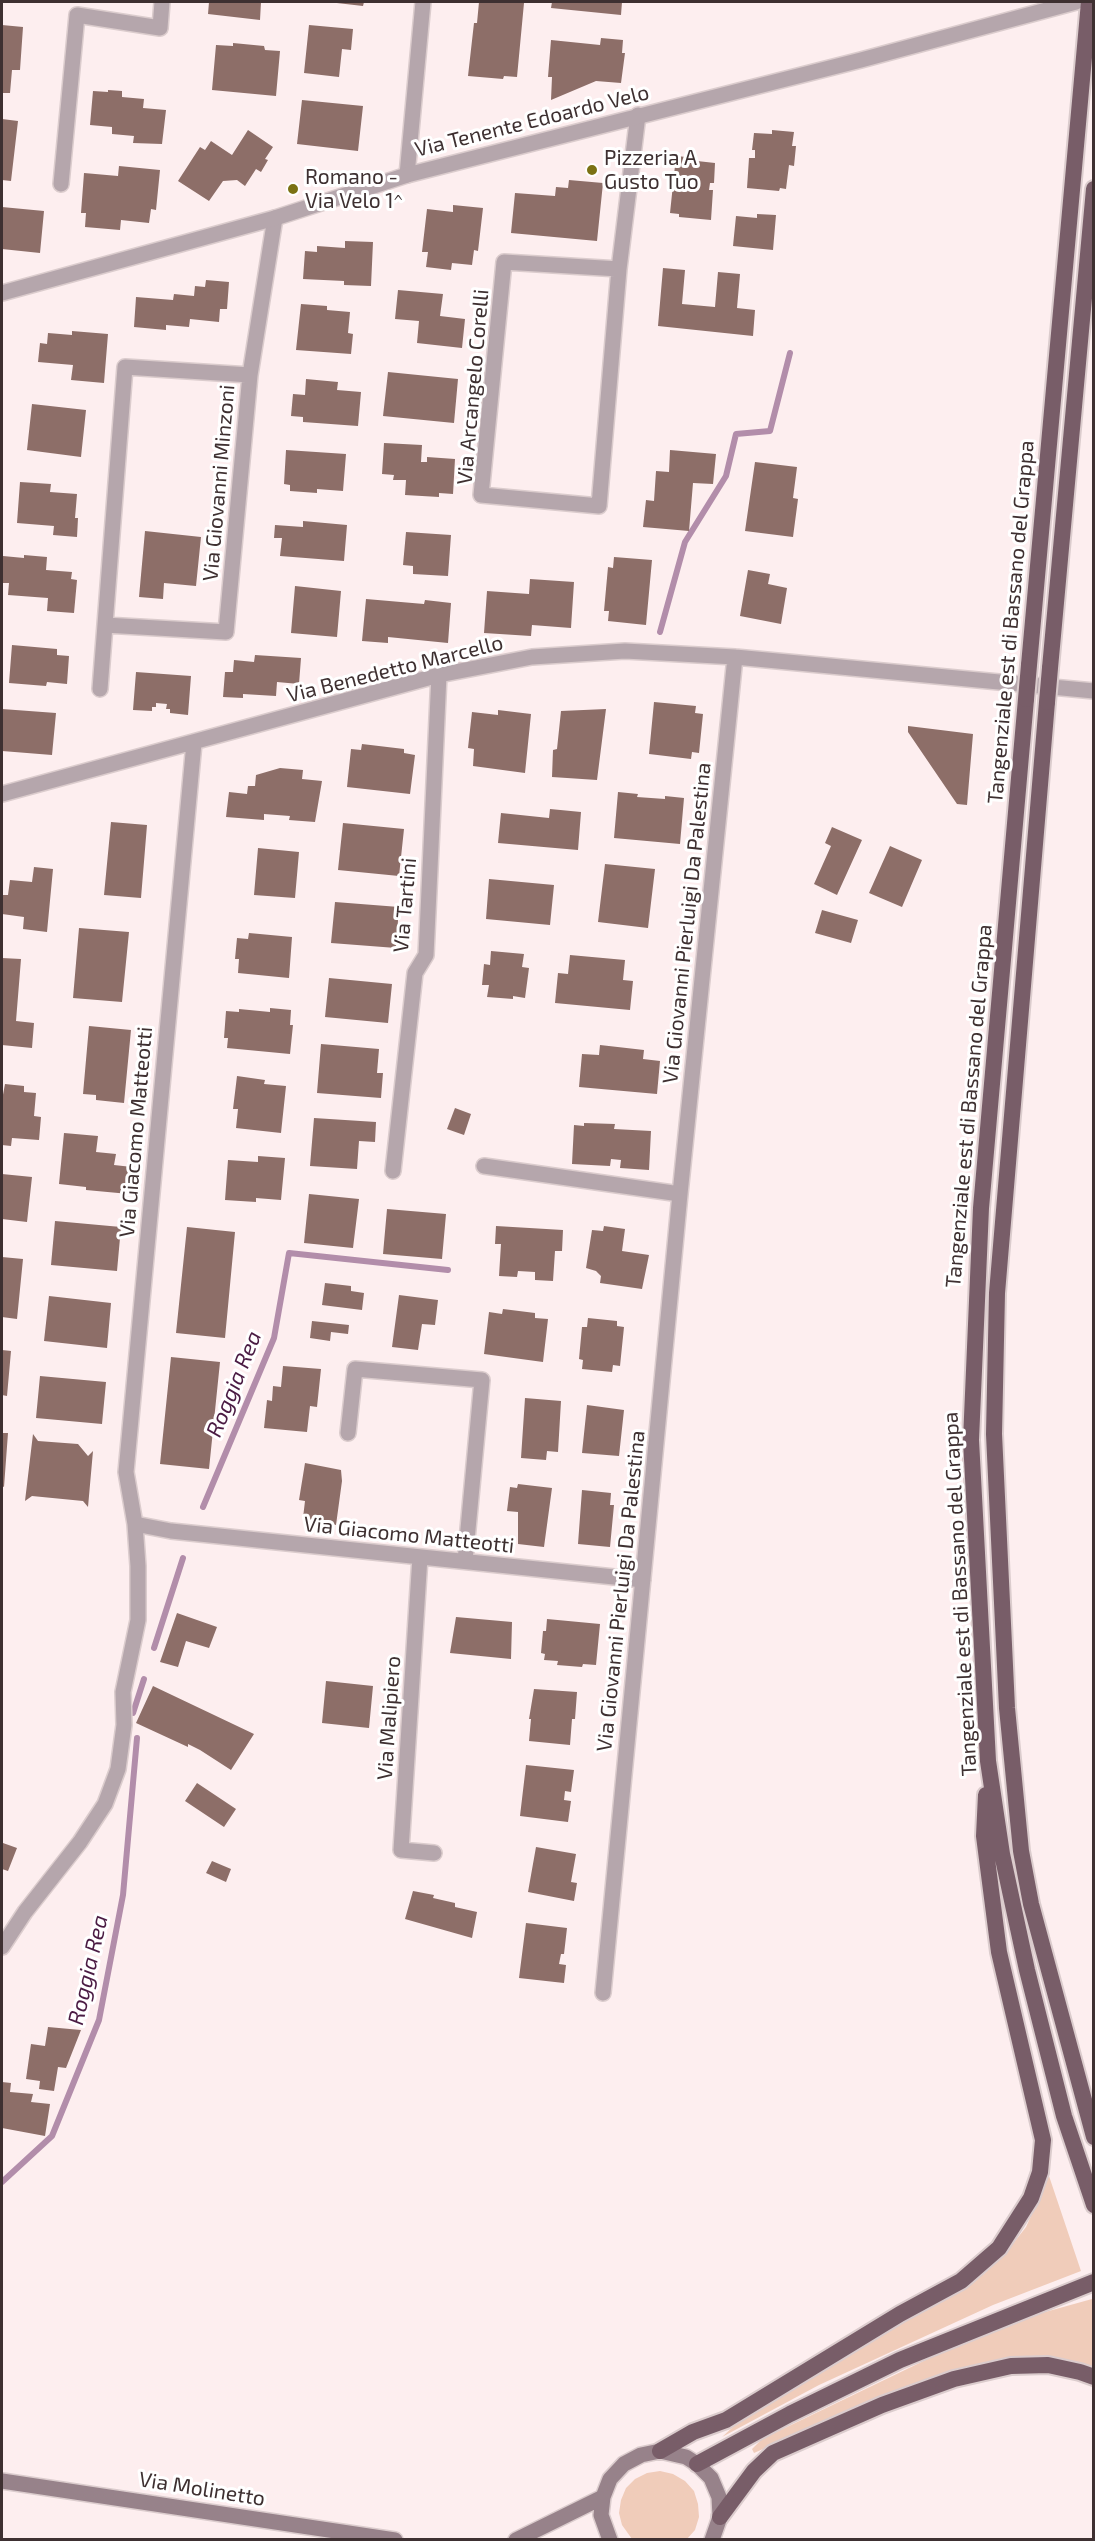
<!DOCTYPE html>
<html>
<head>
<meta charset="utf-8">
<style>
	body { margin:0 }
	#map { position:relative; width:1095px; height:2541px; overflow:hidden; background:#fdeeef; font-family:"Exo 2",sans-serif }
	canvas { display:block }
	.frame { position:absolute; inset:0; border:3px solid #3e3031; pointer-events:none }
</style>
</head>
<body>
<div id="map">
<canvas width="1095" height="2541"></canvas>
<div class="frame"></div>
</div>
<script>
const context = document.querySelector('canvas').getContext('2d');
context.lineJoin = 'round';
function paint(path, color) {
  context.fillStyle = color;
  context.fill(path, 'evenodd');
}
function poly(rows) {
  const path = new Path2D();
  for (const r of rows) {
    path.moveTo(r[0], r[1]);
    for (let i = 2; i < r.length; i += 2) path.lineTo(r[i], r[i + 1]);
  }
  return path;
}
function stroke(path, color, width, dash) {
  context.strokeStyle = color;
  context.lineWidth = width;
  context.lineCap = dash ? 'butt' : 'round';
  context.setLineDash(dash || []);
  context.stroke(path);
}
function write(font, color, halo, rows, align = 'center') {
  context.font = font + ' "Exo 2",sans-serif';
  context.lineWidth = 6;
  context.setLineDash([]);
  context.textBaseline = 'middle';
  context.strokeStyle = halo;
  context.fillStyle = color;
  for (const [text, x, y, turn = 0] of rows) {
    context.save();
    context.translate(x, y);
    context.rotate((+turn || 0) * Math.PI / 180);
    context.textAlign = isNaN(turn) ? turn : align;
    if (halo) context.strokeText(text, 0, 0);
    context.fillText(text, 0, 0);
    context.restore();
  }
}
const green = poly([
	[1049,2176,1081,2271,993,2305,819,2385,722,2437,745,2416,797,2382,984,2274,1005,2254,1026,2227],
	[1092,2299,1093,2371,1075,2362,1046,2359,815,2426,754,2453,752,2449,762,2439,938,2354,1038,2314],
	[660,2471,673,2474,685,2481,694,2491,698,2504,699,2517,695,2530,687,2539,632,2539,622,2525,619,2513,621,2500,626,2488,635,2479,647,2473]
]);
const stream = poly([
	[660,632,685,542,726,476,736,434,770,431,790,353],
	[203,1507,274,1338,289,1253,448,1270],
	[154,1648,183,1558],
	[133,1713,144,1679],
	[2,2182,52,2136,99,2020,123,1895,137,1738]
]);
const building = poly([
	[209,2,261,2,260,20,208,14],
	[328,2,364,2,363,6],
	[479,2,524,3,517,77,504,76,503,79,468,76,474,23,477,23],
	[552,2,622,2,621,15,551,8],
	[2,25,23,27,20,70,12,70,10,93,2,93],
	[309,25,353,29,351,50,342,49,339,77,304,73],
	[601,38,623,40,622,53,625,53,621,83,596,81,551,100,552,77,548,77,551,40,600,45],
	[233,43,264,46,265,50,280,51,276,96,212,90,216,45,233,46],
	[108,90,122,91,122,97,144,99,143,108,166,110,162,144,133,143,134,136,112,134,112,127,90,125,93,91,108,92],
	[302,100,363,106,358,151,297,144],
	[2,119,18,121,11,181,2,180],
	[248,130,273,147,265,159,268,160,261,172,256,169,245,186,237,180,223,181,209,201,178,181,200,147,205,150,211,141,232,155],
	[772,130,794,132,792,146,796,146,794,166,789,165,786,189,780,188,779,191,747,188,749,158,755,158,755,150,752,150,754,133,772,134],
	[676,156,697,158,697,161,715,163,714,183,710,183,709,190,713,190,711,220,679,217,679,214,670,213],
	[119,166,160,170,156,210,151,209,149,223,121,220,120,230,85,227,86,213,81,213,84,173,118,176],
	[569,180,603,183,597,241,511,233,515,193,555,196,556,187,568,188],
	[453,205,483,208,478,251,474,250,472,265,452,263,451,270,426,267,428,252,422,252,427,209,453,212],
	[2,207,44,211,40,253,2,249],
	[757,214,776,215,773,250,733,246,736,216,757,218],
	[345,241,373,242,371,286,344,285,344,281,303,279,305,251,317,252,317,246,345,248],
	[663,268,685,270,682,304,715,307,718,272,740,274,737,308,755,310,753,336,658,326],
	[206,280,229,282,227,309,220,309,219,322,190,319,189,327,166,325,166,330,134,327,136,297,173,300,174,294,194,296,195,286,205,287],
	[398,290,443,294,440,316,465,319,462,348,417,343,419,321,395,319],
	[301,304,327,306,327,310,350,312,348,333,353,334,351,354,296,350],
	[72,331,108,334,104,383,71,380,73,365,38,362,40,343,47,344,48,333,72,335],
	[388,372,458,379,454,423,383,416],
	[306,379,338,382,337,390,361,392,358,426,303,422,303,417,291,416,293,394,305,395],
	[32,404,86,410,81,457,27,450],
	[384,443,422,445,421,462,427,462,427,457,455,459,453,494,439,493,439,497,405,495,406,480,393,480,394,475,382,474],
	[286,450,346,454,343,491,317,489,317,493,290,491,290,485,284,484],
	[670,450,716,454,713,484,693,483,689,531,643,527,646,500,654,501,656,471,669,472],
	[755,462,797,467,793,498,798,499,793,537,745,531],
	[20,482,51,484,50,492,77,494,75,518,78,518,77,537,53,535,54,526,17,523],
	[303,521,347,525,344,561,280,556,282,538,274,538,275,525,303,527],
	[145,531,201,537,196,586,164,583,163,599,139,597],
	[406,532,451,535,448,576,413,574,413,566,403,565],
	[24,555,47,557,46,570,72,572,71,579,77,580,74,613,47,611,48,598,8,595,9,583,2,583,3,556,24,558],
	[614,557,652,560,646,625,608,621,609,611,604,611,608,567,613,568],
	[748,570,770,574,768,584,787,588,781,624,740,616],
	[530,579,574,582,571,628,532,625,531,636,484,633,487,591,529,594],
	[295,586,341,591,337,637,291,633],
	[366,599,424,604,425,600,451,603,448,643,388,637,388,643,362,641],
	[12,645,57,649,57,655,69,656,67,684,47,682,46,686,9,683],
	[255,655,301,658,299,684,277,682,276,696,243,694,243,698,223,697,225,672,233,672,234,660,254,662],
	[136,672,191,676,188,715,170,713,170,709,166,709,167,704,156,703,156,707,152,707,152,711,133,710],
	[654,702,696,706,695,713,703,714,699,753,692,752,691,759,649,754],
	[2,709,56,713,52,755,2,751],
	[606,709,597,780,552,777,553,750,557,749,561,711],
	[498,710,531,714,525,773,473,766,474,749,468,748,472,712,498,715],
	[908,726,973,734,967,805,957,804,908,732],
	[362,744,404,749,404,753,415,755,410,794,347,787,351,749,361,750],
	[280,768,303,770,302,779,322,781,315,822,289,820,290,816,264,814,264,820,226,817,229,792,247,794,248,786,255,786,256,775],
	[618,792,638,794,637,797,665,799,665,796,684,798,680,844,614,838],
	[550,809,581,812,578,850,498,843,501,813,549,818],
	[111,822,147,825,141,898,104,895],
	[343,823,404,829,399,876,338,870],
	[832,827,862,840,837,895,814,884,831,846,825,843],
	[890,846,922,860,902,907,869,893],
	[258,848,299,852,295,898,254,895],
	[605,864,655,869,648,928,598,922],
	[34,867,53,869,47,932,23,929,24,917,2,914,2,895,8,895,10,880,32,882],
	[489,879,554,885,550,925,486,919],
	[335,902,399,907,396,948,331,943],
	[822,910,858,920,851,943,815,933],
	[79,928,129,932,122,1002,73,998],
	[249,933,292,937,289,978,238,973,239,959,235,959,237,938,248,939],
	[491,951,524,954,522,967,529,968,525,998,513,996,513,999,487,997,489,985,482,985,484,964,490,965],
	[570,955,625,960,623,980,633,981,630,1010,555,1003,558,973,568,974],
	[2,958,21,959,16,1021,34,1023,32,1048,2,1045],
	[329,978,392,984,388,1023,325,1017],
	[270,1008,291,1010,290,1025,293,1025,290,1054,227,1048,228,1038,224,1038,226,1011,239,1012,239,1009,270,1012],
	[89,1026,131,1030,124,1103,96,1100,96,1095,83,1094],
	[321,1044,379,1049,377,1073,383,1073,381,1098,317,1093],
	[600,1045,644,1050,643,1059,660,1061,657,1094,579,1087,582,1054,599,1055],
	[237,1076,265,1080,264,1084,286,1086,281,1133,236,1128,238,1109,233,1109],
	[5,1084,24,1086,24,1092,36,1093,34,1116,41,1117,39,1140,12,1138,11,1146,2,1145,2,1100],
	[455,1108,471,1114,464,1135,447,1129],
	[314,1118,376,1122,375,1142,359,1141,357,1169,310,1166],
	[584,1123,615,1124,614,1129,651,1131,649,1170,620,1168,621,1160,611,1159,610,1166,572,1164,574,1125,584,1126],
	[64,1133,98,1136,96,1152,116,1154,114,1165,132,1167,129,1194,86,1190,86,1187,59,1184],
	[258,1156,285,1158,281,1200,256,1198,256,1202,225,1200,228,1160,258,1162],
	[2,1174,32,1177,27,1222,2,1219],
	[309,1194,359,1199,353,1248,304,1243],
	[387,1209,446,1214,442,1259,383,1254],
	[55,1221,121,1227,117,1271,51,1265],
	[496,1226,563,1230,562,1251,555,1251,553,1281,535,1280,535,1272,518,1271,517,1277,499,1276,501,1244,495,1244],
	[604,1226,625,1229,622,1251,649,1255,642,1289,600,1283,601,1276,596,1271,586,1268,592,1230,603,1231],
	[187,1227,235,1232,225,1338,176,1333],
	[2,1257,23,1259,17,1319,2,1317],
	[325,1283,351,1286,351,1291,364,1293,362,1310,322,1305],
	[399,1295,438,1300,435,1325,422,1324,418,1350,392,1347],
	[49,1296,111,1303,107,1348,44,1341],
	[503,1309,535,1313,535,1318,548,1319,543,1362,484,1354,489,1312,502,1314],
	[588,1318,617,1321,617,1326,624,1327,620,1366,613,1365,612,1372,582,1369,583,1360,579,1359,582,1327,587,1327],
	[312,1321,349,1325,348,1334,331,1332,330,1341,310,1338],
	[2,1350,11,1351,7,1396,2,1395],
	[171,1357,220,1362,209,1469,160,1464],
	[283,1366,321,1369,317,1407,310,1406,307,1432,264,1428,267,1400,272,1401,273,1386,281,1387],
	[40,1376,106,1382,102,1424,36,1418],
	[525,1398,561,1401,558,1452,547,1451,546,1460,521,1458],
	[587,1405,624,1410,619,1456,582,1453],
	[2,1433,8,1433,4,1487,2,1486],
	[33,1434,38,1441,78,1444,88,1456,93,1451,88,1507,83,1501,32,1496,25,1501],
	[305,1463,341,1470,342,1481,336,1525,303,1518,305,1501,299,1500],
	[518,1484,552,1488,544,1547,518,1544,518,1512,507,1511,510,1487,517,1488],
	[582,1490,611,1493,610,1505,614,1505,610,1547,578,1544],
	[177,1613,217,1627,209,1648,186,1641,178,1667,160,1662],
	[456,1617,512,1622,511,1659,450,1653],
	[547,1619,600,1624,596,1665,583,1664,582,1667,557,1665,558,1661,544,1660,545,1654,541,1653,543,1631,546,1631],
	[326,1681,373,1686,369,1728,322,1723],
	[153,1686,254,1734,231,1770,200,1750,188,1744,188,1747,136,1723],
	[534,1689,577,1692,575,1719,572,1719,570,1745,529,1741,531,1719,529,1719],
	[526,1765,574,1770,571,1792,565,1791,564,1800,571,1801,568,1822,520,1816],
	[197,1783,236,1809,224,1827,185,1801],
	[3,1843,17,1848,8,1871,2,1869],
	[536,1847,576,1854,571,1882,577,1883,574,1901,528,1892],
	[212,1861,231,1869,226,1882,206,1873],
	[413,1891,434,1895,433,1898,455,1903,455,1907,477,1912,472,1938,405,1919],
	[526,1923,567,1928,564,1954,561,1954,559,1964,566,1965,564,1983,519,1978],
	[48,2027,81,2030,66,2068,58,2067,54,2091,39,2089,40,2081,26,2079,31,2044,45,2046],
	[2,2082,11,2083,10,2092,33,2094,31,2102,50,2104,45,2136,2,2128]
]);
const minor = poly([
	[407,175,423,2],
	[61,184,77,15,160,28,162,2],
	[619,269,504,262,481,495,599,506,619,269,638,115],
	[105,625,226,632,250,375,275,218],
	[100,689,125,367,250,375],
	[2,794,439,675,532,657,625,651,735,657,1094,691],
	[484,1166,680,1194],
	[393,1171,415,973,426,955,439,675],
	[348,1433,355,1369,482,1380,465,1561],
	[135,1524,171,1531,643,1580],
	[420,1557,401,1850,434,1853],
	[2,1947,25,1912,80,1842,105,1804,118,1769,124,1725,123,1692,138,1620,138,1566,135,1524,126,1472,194,743],
	[603,1993,680,1194,735,657]
]);
const tertiary = poly([
	[2,293,275,218,407,175,861,60,1076,2]
]);
const secondary = poly([
	[2,2481,395,2540],
	[516,2540,603,2497],
	[610,2540,601,2515,603,2497,610,2479,624,2464,641,2455,660,2451,686,2457,697,2464,711,2478,719,2497,720,2517,712,2540]
]);
const trunk = poly([
	[1029,665,1089,2],
	[1050,668,1094,189],
	[1026,699,981,1208,971,1440,988,1761,1002,1854,1027,1970,1064,2116,1094,2205],
	[1047,702,997,1293,994,1434,1007,1708,1021,1851,1031,1904,1094,2137],
	[660,2451,693,2432,726,2420,900,2314,961,2281,999,2248,1031,2198,1040,2172,1043,2140,999,1952,984,1836,986,1795],
	[697,2464,790,2414,900,2360,1094,2282],
	[720,2517,754,2471,773,2453,882,2405,954,2379,1011,2366,1048,2365,1080,2372,1094,2377]
]);
const trunkBridge = poly([
	[1026,699,1029,665],
	[1047,702,1050,668]
]);
const markers = [
	[592,170,6,"#7b7113"],
	[293,189,6,"#7b7113"]
];
const streetNames = [
	["Via Tenente Edoardo Velo",532,121,-14],
	["Via Arcangelo Corelli",473,387,-85],
	["Via Giovanni Minzoni",219,483,-85],
	["Tangenziale est di Bassano del Grappa",1011,622,-85],
	["Via Benedetto Marcello",395,669,-14],
	["Via Tartini",405,905,-85],
	["Via Giovanni Pierluigi Da Palestina",687,923,-84],
	["Tangenziale est di Bassano del Grappa",969,1106,-85],
	["Via Giacomo Matteotti",136,1132,-85],
	["Via Giacomo Matteotti",409,1535,6],
	["Via Giovanni Pierluigi Da Palestina",621,1591,-84],
	["Tangenziale est di Bassano del Grappa",960,1594,-93],
	["Via Malipiero",389,1718,-86],
	["Via Molinetto",202,2489,9]
];
const poiNames = [
	["Pizzeria A",604,158],
	["Gusto Tuo",604,182],
	["Romano -",305,177],
	["Via Velo 1^",305,201]
];
const waterNames = [
	["Roggia Rea",234,1384,-68],
	["Roggia Rea",88,1970,-77]
];
paint(green, '#f0ccba');
stroke(stream, '#b28daa', 6);
paint(building, '#8d6e68');
stroke(minor, '#dbcccd', 18);
stroke(tertiary, '#dbcccd', 18);
stroke(secondary, '#dbcccd', 18);
stroke(trunk, '#dbcccd', 20);
stroke(minor, '#b5a6ac', 15);
stroke(tertiary, '#b5a6ac', 15);
stroke(secondary, '#97828a', 15);
stroke(trunk, '#785d68', 16);
stroke(trunkBridge, '#dbcccd', 20, []);
stroke(trunkBridge, '#785d68', 16);
for (const [x, y, r, color] of markers) {
  const dot = new Path2D();
  dot.arc(x, y, r, 0, 2 * Math.PI);
  context.fillStyle = color;
  context.fill(dot);
  stroke(dot, '#fff', 2);
}
write('21px', '#3e3031', '#fff', streetNames);
write('21px', '#3e3031', '#fff', poiNames, 'left');
write('italic 22px', '#4a1b43', '#fff', waterNames);
</script>
</body>
</html>
